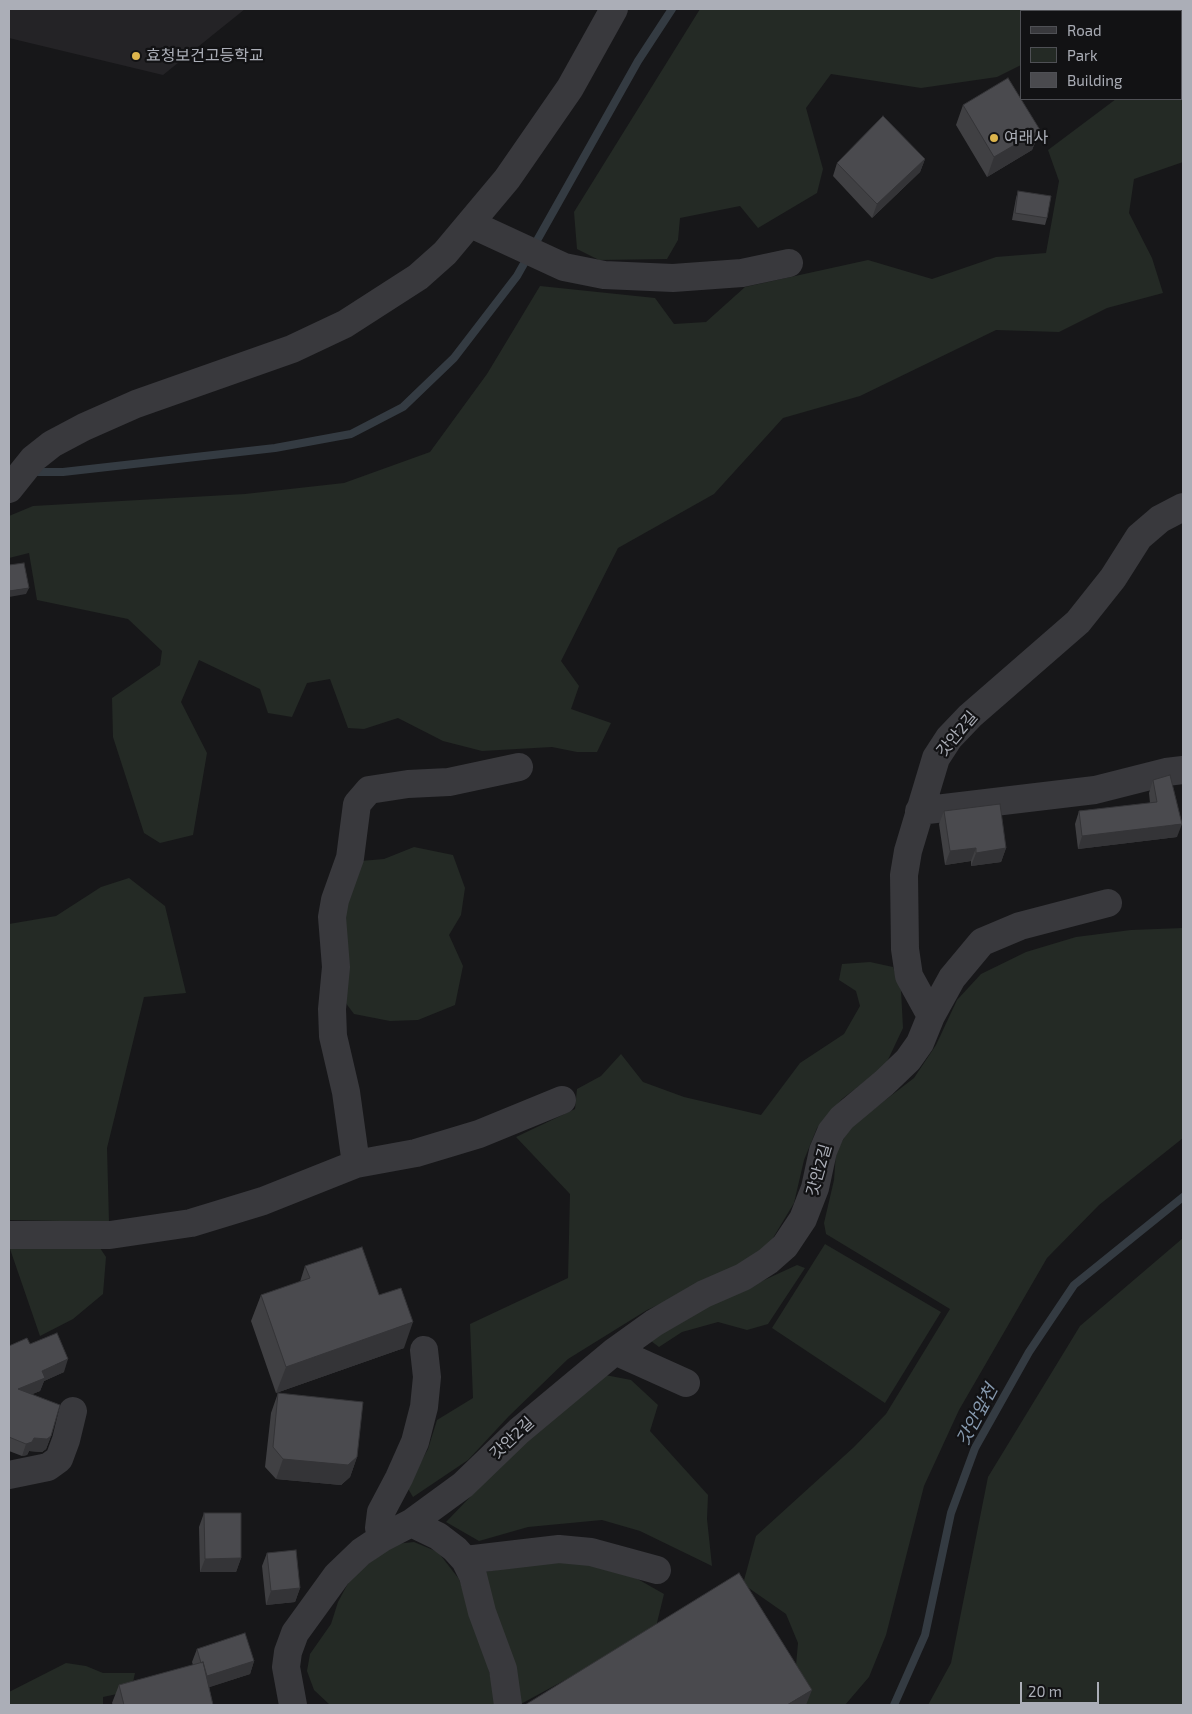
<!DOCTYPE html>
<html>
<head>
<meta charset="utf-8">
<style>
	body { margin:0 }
	#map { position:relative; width:1192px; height:1714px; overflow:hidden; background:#171719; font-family:"Exo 2",sans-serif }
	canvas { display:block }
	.frame { position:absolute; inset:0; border:10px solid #abaeb7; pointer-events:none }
	.legend { position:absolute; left:1020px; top:10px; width:162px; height:90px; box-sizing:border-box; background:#121214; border:1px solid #4f5055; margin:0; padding:6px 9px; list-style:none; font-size:15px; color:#abaeb7 }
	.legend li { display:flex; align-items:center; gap:10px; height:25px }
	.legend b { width:25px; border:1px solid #4f5055 }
	.scale { position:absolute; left:1020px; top:1682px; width:79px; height:22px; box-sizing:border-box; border:2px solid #abaeb7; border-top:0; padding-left:6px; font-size:15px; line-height:18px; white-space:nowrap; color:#abaeb7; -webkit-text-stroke:4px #121214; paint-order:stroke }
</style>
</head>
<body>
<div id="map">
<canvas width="1192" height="1714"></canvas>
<div class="frame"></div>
<ul class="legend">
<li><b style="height:6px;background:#39393d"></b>Road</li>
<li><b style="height:14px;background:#242a25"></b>Park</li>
<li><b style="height:14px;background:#4a4a4e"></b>Building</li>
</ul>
<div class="scale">20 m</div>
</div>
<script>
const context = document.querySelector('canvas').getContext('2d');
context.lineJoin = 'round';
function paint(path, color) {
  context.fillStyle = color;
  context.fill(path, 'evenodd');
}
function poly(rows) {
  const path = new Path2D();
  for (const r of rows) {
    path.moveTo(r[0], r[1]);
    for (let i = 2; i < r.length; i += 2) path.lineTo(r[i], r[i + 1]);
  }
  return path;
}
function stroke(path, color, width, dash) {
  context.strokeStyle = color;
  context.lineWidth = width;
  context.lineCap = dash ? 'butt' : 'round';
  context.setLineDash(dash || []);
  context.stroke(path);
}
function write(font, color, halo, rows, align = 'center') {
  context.font = font + ' "Exo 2","Noto Sans KR",sans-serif';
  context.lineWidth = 4.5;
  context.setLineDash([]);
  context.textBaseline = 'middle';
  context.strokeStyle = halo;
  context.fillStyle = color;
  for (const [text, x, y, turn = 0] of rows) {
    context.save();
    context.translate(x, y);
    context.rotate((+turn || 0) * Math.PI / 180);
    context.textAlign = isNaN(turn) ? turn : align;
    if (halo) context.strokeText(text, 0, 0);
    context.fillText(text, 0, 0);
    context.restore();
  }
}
const built = poly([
	[9,9,245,9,163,75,9,38]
]);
const green = poly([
	[700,9,1183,9,1183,162,1134,179,1129,213,1152,258,1163,293,1107,308,1059,332,996,330,860,396,783,418,714,494,618,548,561,661,579,686,571,709,611,723,597,752,577,752,552,747,482,751,443,741,398,718,364,729,348,728,330,679,307,683,292,717,268,713,260,689,199,660,181,702,207,753,193,835,160,843,144,833,113,737,112,698,160,665,162,651,128,619,37,600,29,553,9,558,9,516,33,506,245,494,344,483,430,452,487,374,540,286,655,298,674,324,706,322,745,287,868,260,932,279,996,257,1046,253,1059,181,1048,150,1116,99,1181,99,1181,11,1021,11,1021,65,997,77,921,88,831,74,806,108,823,169,817,193,758,228,740,206,680,218,678,240,667,259,599,260,577,249,574,212],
	[414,847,453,855,465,888,461,915,449,935,463,966,455,1005,418,1020,390,1021,354,1014,342,998,342,920,361,861,384,859],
	[129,878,165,906,186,993,144,997,107,1148,109,1222,9,1220,9,924,56,916,101,887],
	[1183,928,1183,1138,1099,1205,1047,1258,959,1410,924,1486,886,1635,869,1677,845,1705,804,1705,794,1688,798,1643,786,1614,743,1584,756,1536,854,1447,886,1414,950,1309,826,1234,824,1223,834,1180,836,1153,849,1128,914,1078,936,1045,957,1000,981,974,1026,952,1076,937,1131,930],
	[870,962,893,967,901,990,903,1028,885,1066,842,1099,817,1128,804,1160,794,1203,770,1243,740,1268,647,1310,568,1359,509,1416,468,1460,413,1497,407,1487,428,1449,437,1420,473,1398,470,1324,568,1278,570,1194,516,1137,575,1109,577,1089,601,1076,621,1054,643,1082,684,1097,761,1115,800,1063,844,1034,860,1006,856,991,839,980,842,964],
	[1183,1238,1183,1705,928,1705,951,1663,988,1477,1080,1326],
	[825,1244,941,1312,885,1403,772,1328],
	[98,1245,106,1257,103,1294,73,1319,40,1336,9,1246],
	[797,1265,805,1268,768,1324,747,1330,718,1322,682,1332,659,1347,651,1341,675,1321],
	[600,1374,631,1380,658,1405,650,1431,708,1495,707,1519,712,1566,640,1531,602,1520,528,1527,479,1541,446,1522,526,1439],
	[414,1542,438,1552,459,1579,482,1641,494,1692,494,1705,330,1705,314,1690,307,1671,310,1654,331,1624,338,1602,352,1576,395,1544],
	[578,1560,627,1573,664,1594,655,1631,519,1705,485,1572,537,1563],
	[66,1663,86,1666,103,1673,135,1673,131,1691,103,1697,103,1705,9,1705,9,1692]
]);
const stream = poly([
	[30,472,63,472,275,448,351,434,403,407,454,358,517,276,638,61,672,9],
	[894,1705,925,1635,951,1513,975,1448,1029,1352,1074,1285,1183,1197]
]);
const minor = poly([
	[471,224,564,267,604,275,673,278,742,273,789,263],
	[9,489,33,459,52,444,84,427,136,404,292,349,345,324,418,277,445,253,507,179,570,88,614,9],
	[919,811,1095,790,1166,772,1183,770],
	[931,1016,952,978,982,942,1020,926,1108,903],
	[356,1164,346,1092,333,1036,332,1009,336,967,332,917,335,900,350,858,357,804,369,790,408,784,449,782,519,767],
	[9,1235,110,1235,191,1223,263,1201,356,1164,416,1153,479,1134,562,1100],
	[615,1351,686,1383],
	[9,1475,48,1467,59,1459,66,1440,73,1411],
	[411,1523,438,1536,455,1549,465,1560,473,1576,482,1612,503,1669,508,1705],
	[382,1538,379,1528,381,1512,399,1478,415,1442,424,1407,427,1377,424,1350],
	[465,1560,559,1549,591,1552,657,1570],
	[293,1705,286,1667,288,1652,295,1633,337,1575,361,1552,382,1538,411,1523,463,1485,519,1431,615,1351,654,1323,704,1294,743,1277,768,1261,785,1246,803,1219,815,1188,823,1151,831,1132,842,1118,884,1083,908,1060,920,1043,931,1016,909,976,905,949,904,875,908,851,936,758,949,738,970,716,1078,622,1113,578,1139,537,1160,519,1183,507]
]);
const wall = poly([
	[963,105,1040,130,1032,150,987,177,956,125],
	[925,159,920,172,872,218,833,176,837,163],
	[1018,191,1047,218,1045,225,1012,220,1016,198],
	[1153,780,1177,837,1078,849,1075,824,1079,811,1150,803,1149,793],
	[944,811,1006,848,1001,862,971,866,971,861,945,865,939,824],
	[305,1266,379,1295,404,1348,276,1393,251,1321,261,1295,300,1282],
	[30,1344,64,1372,44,1381,40,1391,32,1394,51,1436,46,1449,42,1452,29,1451,27,1455,22,1456,9,1451,9,1346],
	[278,1393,357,1457,350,1477,341,1485,276,1479,265,1467,271,1413],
	[204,1513,241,1558,236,1572,200,1572,199,1527],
	[267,1553,300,1588,295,1602,266,1605,262,1566],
	[197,1649,254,1661,250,1674,209,1687,213,1705,113,1705,112,1703,119,1685,193,1665,192,1662]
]);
const shadedWall = poly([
	[1040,130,1032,150,987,177,994,157],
	[925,159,920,172,872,218,877,204],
	[29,588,26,594,9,597,9,591],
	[1182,824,1177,837,1078,849,1082,836],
	[976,848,971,861,945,865,950,851],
	[1006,848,1001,862,971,866,976,853],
	[413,1322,404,1348,276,1393,286,1367],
	[68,1359,64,1372,44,1381,40,1391,14,1402,18,1389,42,1371],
	[51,1436,46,1449,42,1452,29,1451,27,1455,22,1456,26,1444,34,1438],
	[357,1457,350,1477,341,1485,276,1479,283,1459],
	[241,1558,236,1572,200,1572,205,1559],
	[300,1588,295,1602,266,1605,271,1591],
	[254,1661,250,1674,201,1690,206,1676],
	[812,1690,806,1705,787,1705]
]);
const building = poly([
	[1008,78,1040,130,994,157,963,105,1008,78],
	[883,116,925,159,877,204,837,163,883,116],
	[1018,191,1051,196,1047,218,1015,213,1018,191],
	[24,563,29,588,9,591,9,565,24,563],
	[1170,775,1182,824,1082,836,1079,811,1157,802,1153,780,1170,775],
	[1000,804,1006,848,976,853,976,848,950,851,944,811,1000,804],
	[362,1247,379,1295,401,1288,413,1322,286,1367,261,1295,310,1278,305,1266,362,1247],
	[57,1333,68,1359,42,1371,45,1378,18,1389,60,1405,51,1436,47,1439,34,1438,32,1442,26,1444,9,1437,9,1346,27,1338,30,1344,57,1333],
	[278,1393,363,1402,357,1457,348,1465,283,1459,273,1447,278,1393],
	[204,1513,241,1513,241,1558,205,1559,204,1513],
	[296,1550,300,1588,271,1591,267,1553,296,1550],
	[739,1573,812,1690,787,1705,525,1705,739,1573],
	[245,1633,254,1661,207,1676,203,1662,201,1663,197,1649,245,1633],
	[203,1662,213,1705,124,1705,119,1685,203,1662]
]);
const markers = [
	[136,56,5,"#dcb44c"],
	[994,138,5,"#dcb44c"]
];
const poiNames = [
	["효청보건고등학교",146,56],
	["여래사",1004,138]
];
const streetNames = [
	["갓안2길",957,734,-50],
	["갓안2길",819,1170,-74],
	["갓안2길",512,1438,-43]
];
const waterNames = [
	["갓안앞천",977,1415,-62]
];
paint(built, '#242326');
paint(green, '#242a25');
stroke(stream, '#343b42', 8);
stroke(minor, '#39393d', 28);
paint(wall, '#404043');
paint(shadedWall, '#343437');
paint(building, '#4a4a4e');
stroke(building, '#343437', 1);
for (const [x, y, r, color] of markers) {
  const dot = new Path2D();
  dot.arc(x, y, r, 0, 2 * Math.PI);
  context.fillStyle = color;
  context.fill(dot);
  stroke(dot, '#121214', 2);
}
write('16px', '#abaeb7', '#121214', poiNames, 'left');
write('16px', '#abaeb7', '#121214', streetNames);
write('italic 18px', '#8699ae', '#121214', waterNames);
</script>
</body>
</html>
